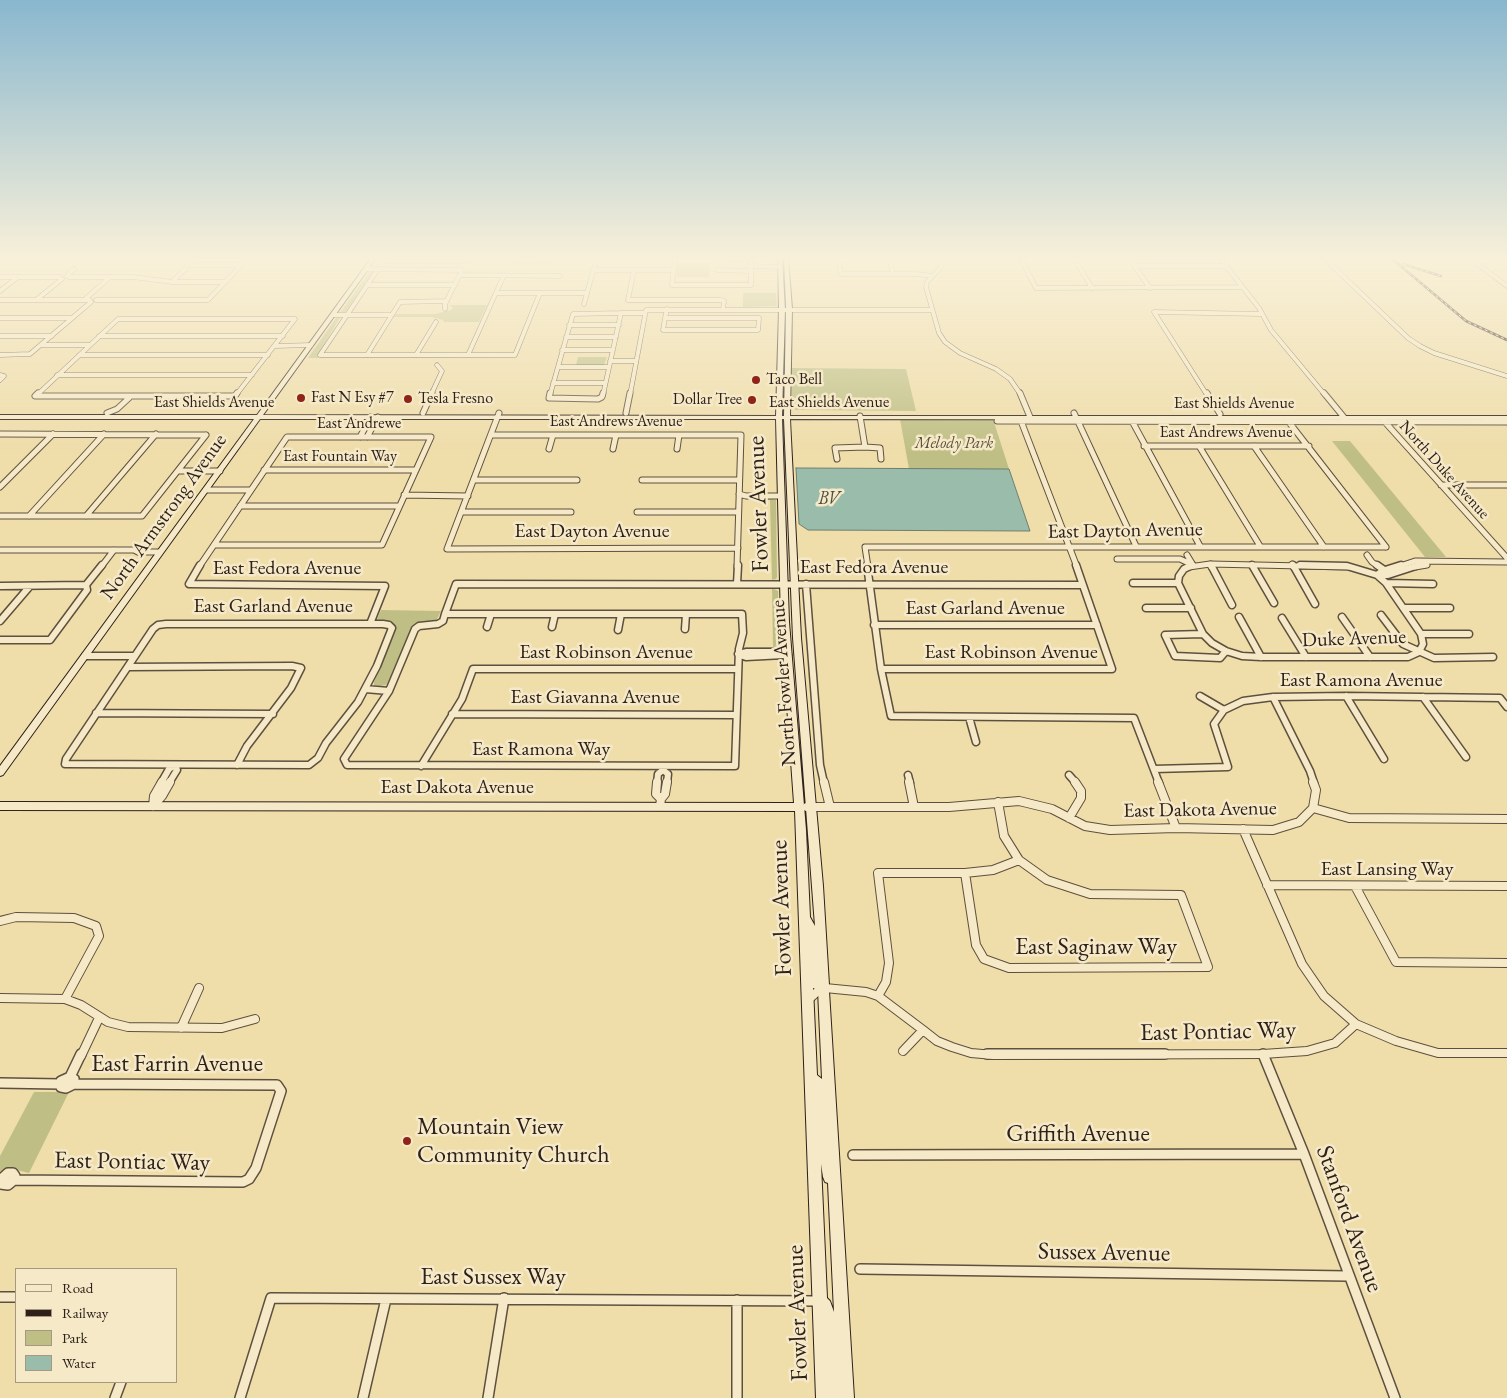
<!DOCTYPE html>
<html>
<head>
<meta charset="utf-8">
<style>
	body { margin:0 }
	#map { position:relative; width:1507px; height:1398px; overflow:hidden; background:#efddaa; font-family:"EB Garamond",serif }
	canvas { display:block }
	.legend { position:absolute; left:15px; top:1268px; width:162px; height:115px; box-sizing:border-box; background:#f5e9c8; border:1px solid #a59982; margin:0; padding:6px 9px; list-style:none; font-size:15px; color:#2e211a }
	.legend li { display:flex; align-items:center; gap:10px; height:25px }
	.legend b { width:25px; border:1px solid #a59982 }
</style>
</head>
<body>
<div id="map">
<canvas width="1507" height="1398"></canvas>
<ul class="legend">
<li><b style="height:6px;background:#f5e9c8"></b>Road</li>
<li><b style="height:6px;background:#2e211a"></b>Railway</li>
<li><b style="height:14px;background:#bfbf85"></b>Park</li>
<li><b style="height:14px;background:#9abcaa"></b>Water</li>
</ul>
</div>
<script>
const context = document.querySelector('canvas').getContext('2d');
context.lineJoin = 'round';
function paint(path, color) {
  context.fillStyle = color;
  context.fill(path, 'evenodd');
}
function poly(rows) {
  const path = new Path2D();
  for (const r of rows) {
    path.moveTo(r[0], r[1]);
    for (let i = 2; i < r.length; i += 2) path.lineTo(r[i], r[i + 1]);
  }
  return path;
}
function stroke(path, color, width, dash) {
  context.strokeStyle = color;
  context.lineWidth = width;
  context.lineCap = dash ? 'butt' : 'round';
  context.setLineDash(dash || []);
  context.stroke(path);
}
function write(font, color, halo, rows, align = 'center') {
  context.font = font + ' "EB Garamond",serif';
  context.lineWidth = 5;
  context.setLineDash([]);
  context.textBaseline = 'middle';
  context.strokeStyle = halo;
  context.fillStyle = color;
  for (const [text, x, y, turn = 0] of rows) {
    context.save();
    context.translate(x, y);
    context.rotate((+turn || 0) * Math.PI / 180);
    context.textAlign = isNaN(turn) ? turn : align;
    if (halo) context.strokeText(text, 0, 0);
    context.fillText(text, 0, 0);
    context.restore();
  }
}
const green = poly([
	[677,263,710,263,709,277,677,277],
	[374,271,346,312,340,313,369,272],
	[743,293,776,293,777,306,743,307],
	[449,305,487,305,479,322,444,322,443,320,432,317,394,317,396,314,435,314,451,310,453,308],
	[341,316,317,356,513,358,308,358,336,318],
	[578,357,607,357,604,365,576,365],
	[792,368,906,369,916,411,796,410,793,407,792,396],
	[900,419,993,419,1009,469,909,469],
	[1332,441,1350,441,1446,557,1425,557],
	[744,498,771,498,776,500,777,577,776,579,772,580,770,500],
	[772,588,778,591,779,646,773,650,745,649,744,647,773,647],
	[381,610,441,611,436,621,420,622,412,627,388,682,386,685,379,686,374,685,374,682,396,628,392,622,377,620],
	[34,1092,69,1092,29,1173,13,1169,0,1171,0,1156]
]);
const water = poly([
	[796,468,1009,469,1030,531,808,530,799,524,796,468]
]);
const streetFar4 = poly([
	[514,257,513,260,516,261,552,260,555,257],
	[675,257,672,285,751,285,751,263,755,257],
	[727,257,727,259,753,260],
	[838,257,841,274,916,274,933,276],
	[889,257,893,274],
	[939,257,941,267,927,282,926,287,939,333,945,342,960,353,996,369,1010,379,1021,395],
	[1020,257,1036,288,1241,287],
	[1073,257,1092,288],
	[1128,257,1150,288],
	[1219,257,1259,308,1271,330,1325,395],
	[1323,257,1408,338,1420,346,1434,353,1507,376],
	[1468,257,1507,286],
	[387,261,469,261,473,257],
	[187,265,242,265],
	[751,266,780,267],
	[1135,266,1226,266],
	[366,269,462,270,445,304,445,309],
	[378,269,320,355,515,355,540,293],
	[593,270,674,270],
	[634,270,628,300,721,300,724,301,723,309],
	[717,270,751,271],
	[461,275,560,276],
	[67,276,74,269],
	[0,277,60,277],
	[69,277,133,277,172,282,225,282],
	[172,282,185,269,192,257],
	[367,285,455,285],
	[0,291,18,277],
	[496,293,586,293],
	[0,300,90,300],
	[36,300,62,279],
	[84,300,110,277],
	[96,300,208,300,249,257],
	[584,304,597,257],
	[621,313,644,313],
	[334,315,392,315],
	[0,318,72,318],
	[665,318,759,318,758,330,663,330,665,318],
	[665,318,667,309],
	[569,325,619,325],
	[0,336,52,336],
	[99,336,283,336],
	[566,337,616,337],
	[42,345,89,345],
	[275,346,311,345],
	[562,350,613,350],
	[0,355,30,354,91,302],
	[79,355,268,355],
	[367,355,400,302,447,301],
	[416,355,436,322],
	[468,355,504,275],
	[610,361,635,361],
	[558,367,609,367],
	[0,375,4,376,0,380],
	[57,375,252,375],
	[553,383,605,383],
	[37,395,118,319,295,319,236,395],
	[431,395,442,371,437,365],
	[550,395,573,314,621,313],
	[603,395,621,313],
	[630,395,646,310,932,310],
	[1207,395,1154,312,1261,314]
]);
const streetFar3 = poly([
	[38,393,35,396,235,396,237,393],
	[550,393,549,398,598,399,602,397,603,393],
	[1020,393,1030,417],
	[1207,393,1220,414],
	[1324,393,1347,421],
	[107,413,117,409,129,398],
	[423,413,432,393],
	[499,413,447,549,738,548],
	[626,413,630,393],
	[1074,413,1136,546],
	[860,416,865,447,880,448,881,459],
	[997,421,1507,422],
	[1021,421,1077,567],
	[1132,421,1200,546],
	[1288,421,1386,547],
	[1384,421,1507,558],
	[0,434,206,435],
	[491,435,741,435,737,567],
	[360,437,371,417],
	[367,437,378,417],
	[1144,446,1309,446],
	[1199,446,1260,546],
	[1254,446,1324,547],
	[549,449,553,435],
	[613,449,616,435],
	[677,449,679,435],
	[837,459,835,448,865,447],
	[264,470,416,470],
	[178,471,220,471],
	[474,480,577,480],
	[642,480,739,480],
	[1441,485,1507,485],
	[0,487,53,434],
	[206,490,250,490],
	[739,494,746,496,781,496],
	[404,495,468,496],
	[240,506,399,506],
	[462,512,571,512],
	[637,512,738,512],
	[0,516,142,516,206,435],
	[29,516,104,434],
	[86,516,156,434],
	[0,550,134,550,138,552,160,552],
	[1187,555,1193,565],
	[1367,555,1372,562,1379,567],
	[1117,559,1180,559,1193,565],
	[1210,564,1211,567],
	[1292,564,1293,567],
	[101,567,114,550],
	[199,567,287,437,431,437,382,545,214,545],
	[868,567,865,547,1386,547],
	[1189,567,1210,564,1349,567],
	[1397,567,1415,561,1507,562],
	[1415,567,1427,565]
]);
const streetFar2 = poly([
	[200,565,189,584,385,586,370,624],
	[867,565,881,669,891,716,1134,718,1159,783],
	[1192,565,1184,569,1179,576,1178,583,1203,634,1212,643,1226,651,1242,656,1261,657,1408,657,1419,652,1423,644,1421,634,1386,583,1377,575,1347,566,1300,565],
	[1211,565,1232,605],
	[1252,565,1274,603],
	[1293,565,1315,604],
	[1377,565,1387,572],
	[1377,575,1382,571,1401,565],
	[1377,575,1388,575,1419,565],
	[1133,583,1178,583],
	[1386,583,1433,584],
	[737,584,738,565],
	[806,584,820,765,824,783],
	[0,586,86,585],
	[1146,608,1191,608],
	[1404,608,1450,608],
	[445,614,742,614,743,633,739,649,735,766,347,765,344,759,389,691,415,629,419,626,438,624,443,621,445,614],
	[445,614,456,584,1082,585],
	[1381,615,1403,644,1434,658,1493,657],
	[1239,617,1261,657],
	[1342,617,1370,657],
	[1282,618,1306,657],
	[0,621,30,586],
	[166,624,383,624,389,625,392,628,377,666,358,702,326,743,318,758,309,765,65,764,66,759,153,629,158,625,166,624],
	[874,625,1097,625],
	[487,627,491,614],
	[552,627,555,614],
	[685,629,686,614],
	[618,630,621,614],
	[1203,634,1165,635,1175,656,1220,658,1226,651],
	[1421,634,1469,634],
	[0,640,50,640,87,590,86,585,102,565],
	[738,654,747,652,776,652,788,655],
	[740,655,746,657,784,655],
	[85,656,135,656],
	[128,667,292,666,301,668,291,688,247,746,237,765],
	[881,669,1112,669,1076,565],
	[365,689,389,691],
	[1200,696,1224,710],
	[1346,696,1384,759],
	[1273,697,1310,771,1314,783],
	[1423,697,1466,757],
	[96,713,273,714],
	[452,714,736,715],
	[969,717,976,742],
	[421,766,462,699,473,669,738,669],
	[1154,769,1228,767,1214,724,1224,710,1243,701,1273,697,1346,696,1500,698,1507,707],
	[663,770,668,774,667,783],
	[908,775,910,783],
	[1069,775,1076,783],
	[161,783,169,769,175,765],
	[169,783,177,770,175,765],
	[657,783,658,774,663,770,663,767]
]);
const streetFar1 = poly([
	[657,782,656,794,661,799],
	[824,782,830,807],
	[909,782,914,807],
	[1158,782,1176,828],
	[998,802,1004,836,1019,860],
	[153,806,162,796,170,782],
	[153,806,154,796,162,782],
	[660,806,661,799,665,794,667,782],
	[807,807,949,807,1019,801,1052,809,1085,826,1110,830,1176,828,1273,830,1299,822,1313,808,1349,818,1507,819],
	[1313,808,1316,790,1313,782],
	[1069,818,1081,798,1081,791,1075,782],
	[1243,829,1302,964,1324,996,1356,1024,1396,1041,1438,1053,1507,1053],
	[1019,860,1047,880,1090,894,1181,895,1208,967,1009,968,984,959,976,945,965,873,993,870,1019,860],
	[1267,885,1507,886],
	[1355,886,1396,962,1507,963],
	[0,921,16,917,74,918,96,926,99,936,65,999],
	[878,996,886,982,889,963,878,873,965,873],
	[0,998,65,999,81,1005,108,1022,128,1027,222,1028,255,1019],
	[808,1000,819,990,825,988,866,992,878,996,923,1030],
	[181,1028,199,988],
	[903,1051,923,1030,937,1041,952,1047,971,1053,994,1055,1263,1054,1307,1051,1335,1043,1356,1024],
	[81,1056,99,1018]
]);
const street = poly([
	[987,1054,1165,1054],
	[1263,1054,1304,1154,1395,1398],
	[70,1077,81,1054],
	[70,1077,74,1079,72,1085,66,1088,61,1087,61,1081,70,1077],
	[0,1083,60,1084],
	[853,1155,1304,1154],
	[0,1180,8,1173,13,1173,15,1176,14,1180,8,1185,0,1184],
	[14,1180,243,1182,249,1179,256,1168,281,1091,277,1085,72,1084],
	[860,1269,1348,1276],
	[0,1297,16,1297],
	[737,1300,737,1398],
	[115,1398,121,1382],
	[240,1398,271,1298,819,1301],
	[363,1398,386,1299],
	[488,1398,504,1298]
]);
const secondary = poly([
	[372,257,377,257,263,415,776,416,779,309,778,257,782,257,785,309,782,416,784,416,786,309,784,257,788,257,792,309,790,416,1507,416,1507,420,790,419,801,638,823,886,829,985,831,988,829,991,854,1398,816,1398,795,811,0,810,0,802,794,803,781,622,776,419,260,419,3,775,0,776,0,766,254,419,0,419,0,415,257,415,372,257],
	[782,419,784,419,793,638,815,926,810,917,806,830,789,622,782,419],
	[813,988,818,990,822,1079,817,1075,813,988],
	[821,1164,823,1177,825,1182,828,1183,834,1312,830,1301,827,1298,821,1164]
]);
const rail = poly([
	[1390,257,1466,321,1507,340],
	[1403,264,1441,276]
]);
const markers = [
	[756,380,5,"#8f2418"],
	[301,398,5,"#8f2418"],
	[408,399,5,"#8f2418"],
	[752,400,5,"#8f2418"],
	[407,1141,5,"#8f2418"]
];
const farPoinames = [
	["Taco Bell",766,380],
	["Fast N Esy #7",311,398],
	["Tesla Fresno",418,399],
	["Dollar Tree",742,400,"right"]
];
const farStreetnames = [
	["East Shields Avenue",214,403],
	["East Shields Avenue",829,403],
	["East Shields Avenue",1234,404],
	["East Andrews Avenue",616,422],
	["East Andrewe",359,424],
	["East Andrews Avenue",1226,433],
	["East Fountain Way",340,457],
	["North Duke Avenue",1444,470,48]
];
const farParknames = [
	["Melody Park",954,444]
];
const farWaternames = [
	["BV",829,499]
];
const streetNames = [
	["North Armstrong Avenue",164,517,-54],
	["East Dayton Avenue",1125,531,-1],
	["East Dayton Avenue",592,532],
	["East Fedora Avenue",874,568],
	["East Fedora Avenue",287,569],
	["East Garland Avenue",273,607],
	["East Garland Avenue",985,609],
	["Duke Avenue",1354,639,-2],
	["East Robinson Avenue",606,653],
	["East Robinson Avenue",1011,653],
	["East Ramona Avenue",1361,681],
	["North Fowler Avenue",784,683,-94],
	["East Giavanna Avenue",595,698],
	["East Ramona Way",541,750],
	["East Dakota Avenue",457,788],
	["East Dakota Avenue",1200,810,-1],
	["East Lansing Way",1387,870]
];
const nearStreetnames = [
	["Fowler Avenue",759,504,-92],
	["Fowler Avenue",782,908,-92],
	["East Saginaw Way",1096,947],
	["East Pontiac Way",1218,1032,-1],
	["East Farrin Avenue",177,1064],
	["Griffith Avenue",1078,1134],
	["East Pontiac Way",132,1162,1],
	["Stanford Avenue",1349,1219,70],
	["Sussex Avenue",1104,1253,1],
	["East Sussex Way",493,1277],
	["Fowler Avenue",798,1313,-92]
];
const nearPoinames = [
	["Mountain View",417,1127],
	["Community Church",417,1155]
];
paint(green, '#bfbf85');
paint(water, '#9abcaa');
stroke(water, '#6f7e70', 1);
stroke(streetFar4, '#5e503e', 5);
stroke(streetFar3, '#5e503e', 7);
stroke(streetFar2, '#5e503e', 9);
stroke(streetFar1, '#5e503e', 10);
stroke(street, '#5e503e', 12);
stroke(secondary, '#2e211a', 2);
stroke(streetFar4, '#f5e9c8', 4);
stroke(streetFar3, '#f5e9c8', 5);
stroke(streetFar2, '#f5e9c8', 6);
stroke(streetFar1, '#f5e9c8', 8);
stroke(street, '#f5e9c8', 9);
paint(secondary, '#f5e9c8');
stroke(rail, '#2e211a', 2.5);
stroke(rail, '#f5e9c8', 1, [3]);
const sky = context.createLinearGradient(0, 0, 0, 453);
sky.addColorStop(0, '#89b7cf');
sky.addColorStop(0.57, '#f8f0d9');
sky.addColorStop(1, '#f8f0d900');
context.fillStyle = sky;
context.fillRect(0, 0, 1507, 453);
for (const [x, y, r, color] of markers) {
  const dot = new Path2D();
  dot.arc(x, y, r, 0, 2 * Math.PI);
  context.fillStyle = color;
  context.fill(dot);
  stroke(dot, '#f5e9c8', 2);
}
write('16px', '#2e211a', '#f5e9c8', farPoinames, 'left');
write('16px', '#2e211a', '#f5e9c8', farStreetnames);
write('italic 16px', '#5a503a', '#f5e9c8', farParknames);
write('italic 18px', '#4e5045', '#f5e9c8', farWaternames);
write('20px', '#2e211a', '#f5e9c8', streetNames);
write('24px', '#2e211a', '#f5e9c8', nearStreetnames);
write('24px', '#2e211a', '#f5e9c8', nearPoinames, 'left');
</script>
</body>
</html>
